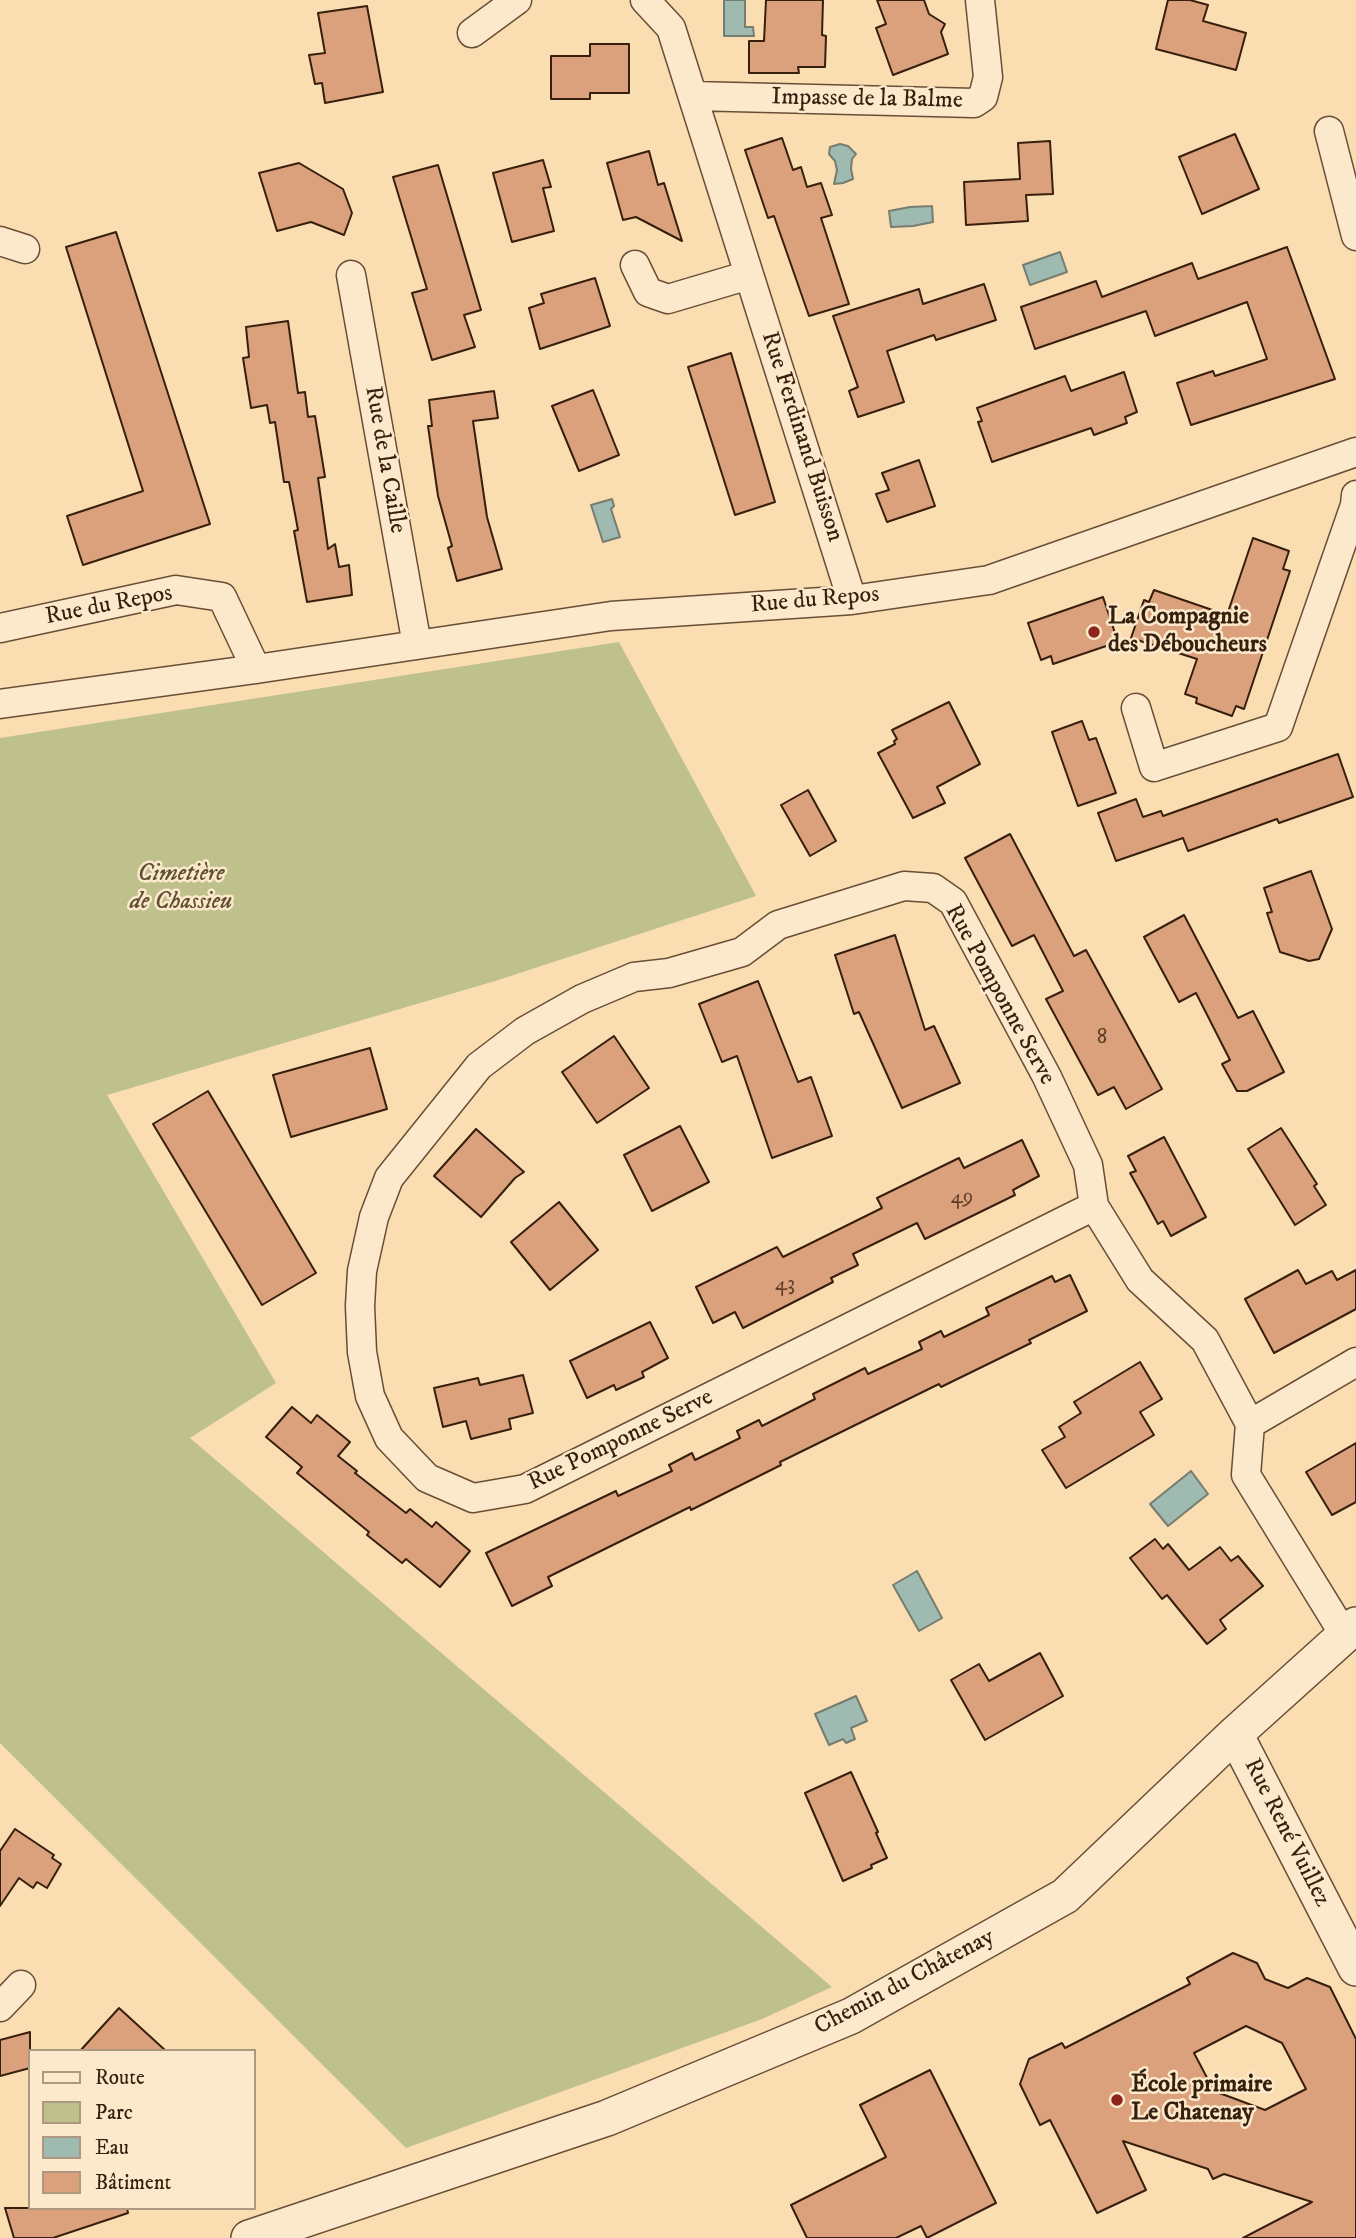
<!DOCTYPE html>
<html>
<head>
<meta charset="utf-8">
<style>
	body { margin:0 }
	#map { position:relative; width:1356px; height:2238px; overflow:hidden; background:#faddb0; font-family:"IM FELL DW Pica",serif }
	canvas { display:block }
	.legend { position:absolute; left:28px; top:2049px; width:228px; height:161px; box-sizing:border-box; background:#fce9cc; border:2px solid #ad9880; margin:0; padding:9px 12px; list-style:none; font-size:21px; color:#371f0d }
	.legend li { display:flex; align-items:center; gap:14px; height:35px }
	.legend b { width:35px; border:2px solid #ad9880 }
</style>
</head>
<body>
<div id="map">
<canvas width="1356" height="2238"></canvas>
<ul class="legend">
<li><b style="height:9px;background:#fce9cc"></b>Route</li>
<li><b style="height:19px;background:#bec18b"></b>Parc</li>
<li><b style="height:19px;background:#9fbbb1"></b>Eau</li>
<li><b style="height:19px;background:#dba07c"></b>Bâtiment</li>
</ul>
</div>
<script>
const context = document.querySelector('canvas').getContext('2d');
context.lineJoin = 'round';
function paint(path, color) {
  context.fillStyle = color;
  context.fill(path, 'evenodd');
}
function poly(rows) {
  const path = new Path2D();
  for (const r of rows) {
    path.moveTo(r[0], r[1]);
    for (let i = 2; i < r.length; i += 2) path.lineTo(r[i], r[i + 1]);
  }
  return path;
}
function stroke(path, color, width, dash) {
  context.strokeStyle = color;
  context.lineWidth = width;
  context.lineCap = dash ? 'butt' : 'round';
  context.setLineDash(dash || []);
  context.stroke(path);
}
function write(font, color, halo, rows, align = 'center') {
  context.font = font + ' "IM FELL DW Pica",serif';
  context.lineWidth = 5;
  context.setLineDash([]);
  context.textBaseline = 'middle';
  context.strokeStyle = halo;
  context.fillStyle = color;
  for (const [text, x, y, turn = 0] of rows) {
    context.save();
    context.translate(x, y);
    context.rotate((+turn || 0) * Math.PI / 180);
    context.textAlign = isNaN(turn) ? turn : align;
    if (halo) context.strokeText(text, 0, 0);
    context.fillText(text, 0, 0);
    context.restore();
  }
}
const green = poly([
	[619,642,756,896,495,981,107,1095,276,1383,190,1438,832,1987,762,2019,406,2148,0,1743,0,738]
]);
const water = poly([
	[724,0,745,0,745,27,753,27,754,36,724,36,724,0],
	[840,144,848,146,856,154,852,159,851,169,853,179,843,183,834,184,837,170,835,161,829,154,830,147,840,144],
	[932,206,933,222,913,226,891,227,889,211,910,207,932,206],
	[1060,252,1067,272,1030,285,1023,265,1060,252],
	[612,499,614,506,611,509,620,537,603,542,591,505,612,499],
	[1191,1471,1208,1494,1168,1526,1150,1504,1191,1471],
	[917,1571,942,1618,919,1631,893,1585,917,1571],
	[856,1696,867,1721,851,1728,855,1739,846,1743,843,1739,829,1745,815,1714,856,1696]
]);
const building = poly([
	[766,0,823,0,822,35,826,36,825,67,798,67,799,73,749,73,749,41,764,41,766,0],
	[877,0,924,0,929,14,945,24,941,32,948,54,893,75,876,28,886,24,877,0],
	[1168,0,1190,0,1208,5,1203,21,1246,33,1236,70,1156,49,1168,0],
	[367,6,383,92,325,103,322,83,315,84,309,55,325,53,318,13,367,6],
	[590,44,629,44,629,93,590,93,590,99,551,99,551,56,590,56,590,44],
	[1235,134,1259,189,1202,214,1179,157,1235,134],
	[782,138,793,170,801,167,807,187,821,183,832,215,821,218,849,304,809,316,774,216,768,218,745,150,782,138],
	[1050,141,1053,194,1026,195,1028,221,966,225,964,182,1020,179,1018,143,1050,141],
	[649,151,658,185,664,183,682,241,636,217,623,220,607,163,649,151],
	[543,160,551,187,543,188,554,231,512,242,493,173,543,160],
	[299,163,343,189,352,213,344,235,311,222,277,231,259,173,299,163],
	[438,165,481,310,464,315,475,347,432,360,412,293,427,289,393,177,438,165],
	[116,232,210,524,83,565,67,516,143,491,66,247,116,232],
	[1287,247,1335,379,1191,425,1177,383,1213,371,1215,376,1267,359,1247,302,1155,336,1146,311,1035,349,1021,307,1096,281,1102,297,1192,263,1198,279,1287,247],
	[595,278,610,326,540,349,529,308,544,303,541,294,595,278],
	[984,284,996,320,936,340,934,335,887,351,904,402,858,417,849,391,858,387,833,316,919,289,923,304,984,284],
	[288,321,298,393,305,392,308,417,315,416,325,477,318,478,328,549,335,544,339,567,349,565,352,595,307,602,294,531,298,530,289,482,284,482,275,422,270,423,267,405,251,408,243,358,249,357,246,327,288,321],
	[731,353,775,502,735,515,688,367,731,353],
	[1124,372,1137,412,1125,417,1127,423,1094,435,1091,428,992,462,978,422,982,421,977,408,1065,376,1071,391,1124,372],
	[593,390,619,455,579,471,552,406,593,390],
	[494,391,498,418,473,421,487,517,502,569,457,581,448,548,452,546,438,496,428,426,432,426,429,400,494,391],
	[919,460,935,506,887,522,876,494,889,490,882,473,919,460],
	[1253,538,1289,551,1283,569,1290,571,1244,709,1236,706,1232,716,1196,703,1197,698,1185,694,1197,659,1131,638,1144,600,1149,602,1154,590,1227,615,1253,538],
	[1103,597,1118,642,1053,664,1051,656,1041,660,1028,623,1103,597],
	[949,702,980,764,937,787,945,803,913,818,878,753,895,744,894,741,897,739,892,730,949,702],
	[1082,721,1089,740,1096,738,1116,793,1078,806,1052,732,1082,721],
	[1338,754,1353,797,1279,823,1277,819,1188,851,1183,838,1116,861,1098,813,1136,799,1143,817,1161,811,1163,816,1338,754],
	[808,790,836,841,810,856,781,805,808,790],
	[1010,834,1074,956,1086,950,1162,1089,1126,1109,1114,1087,1098,1095,1046,999,1063,991,1034,935,1012,946,965,858,1010,834],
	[1311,871,1332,929,1319,959,1309,961,1280,952,1267,913,1272,912,1264,888,1311,871],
	[1184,915,1238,1018,1253,1011,1284,1072,1247,1091,1237,1091,1222,1064,1230,1060,1196,993,1179,1002,1144,937,1184,915],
	[895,935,925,1030,934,1026,960,1083,902,1108,859,1012,854,1014,835,955,895,935],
	[758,981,798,1082,811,1077,832,1136,772,1158,737,1056,722,1062,699,1004,758,981],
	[614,1036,649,1088,597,1123,562,1072,614,1036],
	[370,1048,387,1109,291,1137,273,1075,370,1048],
	[208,1091,316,1273,262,1305,153,1124,208,1091],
	[680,1126,709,1182,652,1211,624,1155,680,1126],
	[1281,1128,1317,1184,1314,1186,1326,1205,1295,1225,1248,1149,1281,1128],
	[476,1129,524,1172,515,1178,481,1217,434,1176,476,1129],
	[1164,1137,1206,1217,1171,1236,1163,1221,1158,1224,1144,1198,1130,1173,1136,1171,1128,1156,1164,1137],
	[1022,1140,1039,1176,1013,1190,1015,1195,925,1239,917,1223,853,1254,858,1265,831,1278,833,1282,743,1328,735,1312,713,1323,696,1287,777,1247,783,1257,882,1208,877,1198,959,1158,964,1168,1022,1140],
	[559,1202,598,1250,550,1290,511,1242,559,1202],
	[1298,1270,1306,1284,1332,1271,1337,1280,1356,1270,1356,1309,1274,1353,1245,1299,1298,1270],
	[1070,1275,1087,1311,1029,1340,1031,1343,941,1387,939,1384,780,1462,781,1465,691,1510,690,1507,548,1577,552,1586,512,1606,486,1553,616,1491,618,1496,672,1471,669,1465,692,1453,695,1460,740,1438,737,1431,759,1420,762,1426,815,1399,813,1394,865,1368,868,1374,922,1349,919,1342,941,1331,944,1337,989,1315,986,1308,1052,1276,1055,1282,1070,1275],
	[650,1322,668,1358,642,1372,644,1377,616,1390,614,1385,587,1398,570,1361,650,1322],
	[1140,1362,1162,1399,1140,1412,1154,1435,1066,1488,1042,1450,1065,1437,1059,1427,1081,1413,1074,1402,1140,1362],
	[523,1375,533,1413,509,1419,511,1429,471,1439,466,1421,443,1427,434,1388,478,1378,480,1385,523,1375],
	[292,1407,311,1423,317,1415,350,1442,338,1456,357,1471,355,1473,406,1513,410,1509,432,1527,436,1522,470,1551,440,1587,406,1559,402,1563,367,1535,369,1532,297,1473,302,1467,266,1437,292,1407],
	[1356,1443,1356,1502,1332,1515,1306,1472,1356,1443],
	[1155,1539,1163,1549,1168,1544,1189,1570,1220,1547,1231,1561,1238,1556,1263,1586,1220,1620,1226,1629,1207,1644,1167,1595,1162,1599,1130,1558,1155,1539],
	[1040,1653,1063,1696,985,1740,951,1680,979,1664,989,1681,1040,1653],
	[851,1772,878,1832,876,1833,887,1858,871,1865,872,1868,843,1881,805,1793,851,1772],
	[15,1829,54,1855,52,1858,61,1864,47,1888,37,1882,33,1888,19,1878,0,1906,0,1851,15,1829],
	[1233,1953,1257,1963,1265,1979,1288,1988,1307,1978,1330,1987,1356,2039,1356,2238,1243,2238,1312,2202,1224,2174,1213,2179,1208,2169,1123,2141,1146,2190,1097,2213,1050,2120,1040,2125,1020,2084,1029,2059,1062,2043,1065,2048,1190,1984,1187,1978,1233,1953],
	[1246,2026,1282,2043,1306,2089,1265,2110,1214,2091,1194,2053,1246,2026],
	[119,2008,166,2051,80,2051,119,2008],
	[30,2032,30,2068,0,2076,0,2040,30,2032],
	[930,2070,996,2203,927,2238,921,2226,896,2238,807,2238,791,2205,886,2157,860,2105,930,2070],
	[5,2208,127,2208,128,2213,53,2238,14,2238,5,2208]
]);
const minor = poly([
	[645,0,671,28,852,600],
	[472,33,517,0],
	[693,96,974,103,983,97,988,77,980,0],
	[1329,131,1356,236],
	[0,241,25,249],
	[635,265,648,292,668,299,749,275],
	[351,275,417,645],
	[0,628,176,590,222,597,256,669],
	[0,704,256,669,611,616,852,600,989,580,1356,452],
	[1136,708,1154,767,1278,727,1355,505,1356,495],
	[1094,1206,525,1489,473,1498,427,1478,389,1438,370,1396,362,1352,360,1306,362,1271,374,1217,389,1178,479,1066,525,1031,582,999,634,977,669,973,742,952,778,925,904,886,933,888,953,902,1047,1077,1088,1165,1094,1206,1140,1280,1205,1340,1250,1424,1246,1475,1345,1636],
	[1250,1424,1356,1362],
	[0,2007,21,1985]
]);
const tertiary = poly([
	[1235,1734,1356,1968],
	[249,2238,607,2118,851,2016,1065,1896,1235,1734,1356,1625]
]);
const markers = [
	[1094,632,7,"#8f2418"],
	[1117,2100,7,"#8f2418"]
];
const numberNames = [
	["8",1102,1039],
	["49",962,1199],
	["43",785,1286]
];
const streetNames = [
	["Impasse de la Balme",867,100,1],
	["Rue Ferdinand Buisson",801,437,72],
	["Rue de la Caille",384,460,80],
	["Rue du Repos",815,601,-5],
	["Rue du Repos",109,606,-11],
	["Rue Pomponne Serve",999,995,61],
	["Rue Pomponne Serve",621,1441,-26],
	["Rue René Vuillez",1286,1833,63],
	["Chemin du Châtenay",905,1983,-28]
];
const poiNames = [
	["La Compagnie",1108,618],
	["des Déboucheurs",1108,646],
	["École primaire",1131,2086],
	["Le Chatenay",1131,2114]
];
const parkNames = [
	["Cimetière",181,875],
	["de Chassieu",181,903]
];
paint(green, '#bec18b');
paint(water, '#9fbbb1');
stroke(water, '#757d6f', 2);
paint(building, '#dba07c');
stroke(building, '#371f0d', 2);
stroke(minor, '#684e36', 31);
stroke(tertiary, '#684e36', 38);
stroke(minor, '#fce9cc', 28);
stroke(tertiary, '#fce9cc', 35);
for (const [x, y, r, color] of markers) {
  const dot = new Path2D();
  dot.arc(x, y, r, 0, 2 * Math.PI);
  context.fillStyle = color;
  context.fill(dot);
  stroke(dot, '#fce9cc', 2.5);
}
write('21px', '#603f29', null, numberNames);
write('24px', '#371f0d', '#fce9cc', streetNames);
write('bold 24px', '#371f0d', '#fce9cc', poiNames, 'left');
write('italic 24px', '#605033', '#fce9cc', parkNames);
</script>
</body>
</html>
